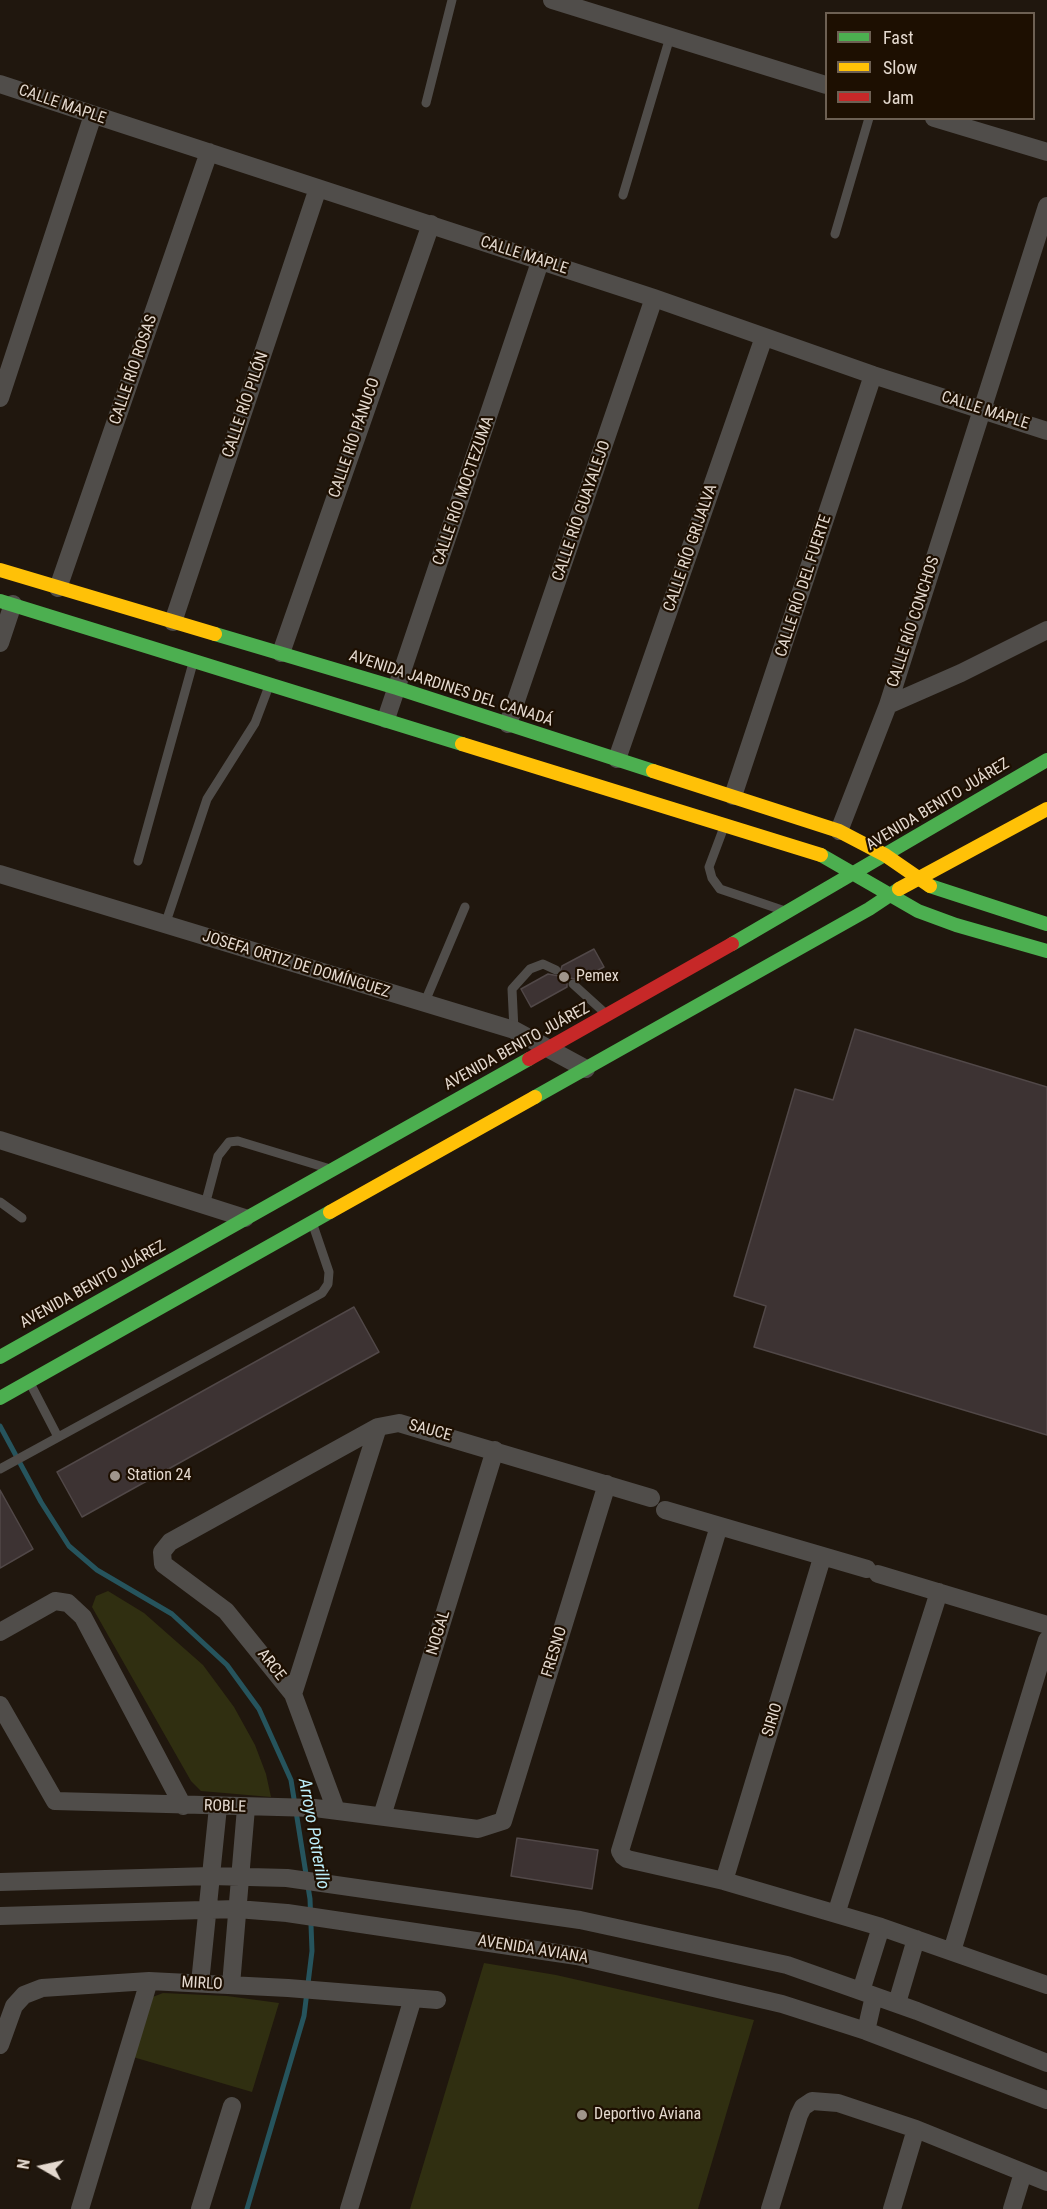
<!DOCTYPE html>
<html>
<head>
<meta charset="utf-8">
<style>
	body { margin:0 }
	#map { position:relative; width:1047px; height:2209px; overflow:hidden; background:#20170e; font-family:"Roboto Condensed",sans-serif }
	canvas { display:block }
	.legend { position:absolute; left:825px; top:12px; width:210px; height:108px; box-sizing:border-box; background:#1d0f01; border:2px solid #6d6053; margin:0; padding:8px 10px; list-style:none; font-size:18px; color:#e4d9cf }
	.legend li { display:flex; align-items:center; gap:12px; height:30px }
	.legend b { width:30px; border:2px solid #6d6053 }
	.north { position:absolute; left:12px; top:2137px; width:60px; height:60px; -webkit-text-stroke:4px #1d0f01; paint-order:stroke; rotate:279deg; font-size:16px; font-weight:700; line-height:24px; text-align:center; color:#e4d9cf }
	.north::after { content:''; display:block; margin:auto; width:21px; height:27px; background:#e4d9cf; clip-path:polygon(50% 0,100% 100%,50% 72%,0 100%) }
</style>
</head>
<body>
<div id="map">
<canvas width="1047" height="2209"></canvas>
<ul class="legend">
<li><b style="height:8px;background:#4caf50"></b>Fast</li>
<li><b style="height:8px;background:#ffc107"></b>Slow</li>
<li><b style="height:8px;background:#c62828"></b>Jam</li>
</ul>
<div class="north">N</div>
</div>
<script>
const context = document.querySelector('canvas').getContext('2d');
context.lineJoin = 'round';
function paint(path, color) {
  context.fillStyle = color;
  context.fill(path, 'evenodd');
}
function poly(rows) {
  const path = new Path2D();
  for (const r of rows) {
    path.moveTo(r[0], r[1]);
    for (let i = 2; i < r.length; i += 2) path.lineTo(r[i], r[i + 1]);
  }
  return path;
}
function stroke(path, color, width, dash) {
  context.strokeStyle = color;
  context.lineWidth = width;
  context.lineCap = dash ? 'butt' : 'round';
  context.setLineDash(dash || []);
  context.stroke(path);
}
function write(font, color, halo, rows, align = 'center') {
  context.font = font + ' "Roboto Condensed",sans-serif';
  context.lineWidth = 4.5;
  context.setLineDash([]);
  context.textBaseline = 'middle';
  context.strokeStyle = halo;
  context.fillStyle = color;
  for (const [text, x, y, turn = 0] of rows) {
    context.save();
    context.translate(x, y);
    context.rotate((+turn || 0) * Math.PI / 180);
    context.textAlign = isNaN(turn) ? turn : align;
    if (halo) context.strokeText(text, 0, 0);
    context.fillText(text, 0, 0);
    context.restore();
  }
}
const green = poly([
	[108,1591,144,1613,203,1665,234,1707,255,1745,266,1774,271,1797,201,1791,191,1781,92,1607,96,1596],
	[484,1963,556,1975,754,2020,698,2209,410,2209],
	[163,1993,227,1996,279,2003,252,2092,133,2057,150,1998]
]);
const stream = poly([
	[0,1426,41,1502,69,1546,97,1570,172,1614,227,1665,259,1709,291,1780,310,1899,312,1951,304,2016,247,2209]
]);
const building = poly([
	[594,949,604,967,579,980,570,978,567,982,567,987,531,1007,521,989,548,974,559,976,562,966,594,949],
	[855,1029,1047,1087,1047,1435,754,1347,766,1306,734,1296,795,1089,833,1100,855,1029],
	[354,1307,379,1352,82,1517,57,1472,354,1307],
	[0,1490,33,1549,0,1568,0,1490],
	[517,1838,598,1850,592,1889,511,1876,517,1838]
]);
const lane = poly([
	[426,103,452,0],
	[623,195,670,37],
	[835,234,869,118],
	[724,827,709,867,712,878,720,889,785,911],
	[138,861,193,663],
	[165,925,207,799,255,723,269,686],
	[573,984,605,1013],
	[424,1004,465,907],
	[514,1030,512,989,530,969,543,964,556,970],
	[0,1202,22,1218],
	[205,1205,218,1156,229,1142,238,1141,327,1168],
	[30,1383,58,1437],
	[0,1469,322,1293,328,1284,329,1272,313,1225]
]);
const street = poly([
	[552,0,826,85],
	[0,84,654,298,873,375,1047,431],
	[934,118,1047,152],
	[0,398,93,115],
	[58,588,209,152],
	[173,622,318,188],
	[0,643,13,604],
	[281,653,431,224],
	[888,705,961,673,1047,630],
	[386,719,540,262],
	[508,724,654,298],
	[617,759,764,337],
	[733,796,873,375],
	[839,831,888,705,1047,206],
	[0,874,514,1030,586,1069],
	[0,1140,245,1218],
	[665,1510,867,1569],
	[719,1526,620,1851,623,1856,627,1859,724,1881,881,1927,1047,1985],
	[878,1574,1047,1625],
	[0,1632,55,1601,68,1603,83,1617,183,1806],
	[293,1694,378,1427],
	[0,1705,55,1801,315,1808,478,1829,503,1821,607,1484],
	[336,1810,293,1694,226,1611,163,1564,162,1552,170,1542,378,1427,399,1423,651,1498],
	[382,1816,495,1450],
	[724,1881,822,1558],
	[0,1882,211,1876,287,1878,580,1920,787,1965,917,2011,1047,2063],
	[836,1914,939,1592],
	[0,1916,237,1909,287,1913,577,1956,782,2004,866,2031,1047,2100],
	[952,1951,1047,1640],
	[200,1983,218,1807],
	[231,1985,246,1808],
	[861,1991,881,1927],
	[897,2003,916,1939],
	[866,2031,874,1996],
	[0,2045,14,2006,24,1995,42,1988,149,1981,288,1988,437,2000],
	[80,2209,149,1981],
	[200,2209,232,2106],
	[349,2209,413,1998],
	[770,2209,799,2115,803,2107,812,2101,838,2103,916,2129,1047,2182],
	[892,2209,916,2129],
	[1012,2209,1023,2173]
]);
const fast = poly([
	[0,601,462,744],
	[215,634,397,688,653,771],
	[821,855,918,911,956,925,1047,951],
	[930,886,1047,924],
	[732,944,1047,760],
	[535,1097,869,909,899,889],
	[0,1357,529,1059],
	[0,1398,330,1212]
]);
const slow = poly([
	[0,570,215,634],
	[462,744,821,855],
	[653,771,839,831,885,855,930,886],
	[899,889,1047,809],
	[330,1212,535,1097]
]);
const jam = poly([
	[529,1059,732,944]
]);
const markers = [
	[564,977,6,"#9f958b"],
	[115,1476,6,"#9f958b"],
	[582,2115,6,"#9f958b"]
];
const streetNames = [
	["CALLE MAPLE",62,105,19],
	["CALLE MAPLE",524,256,18],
	["CALLE RÍO ROSAS",134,370,-71],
	["CALLE RÍO PILÓN",246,405,-71],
	["CALLE MAPLE",985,411,18],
	["CALLE RÍO PÁNUCO",355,438,-71],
	["CALLE RÍO MOCTEZUMA",464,491,-71],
	["CALLE RÍO GUAYALEJO",582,511,-71],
	["CALLE RÍO GRIJALVA",691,548,-71],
	["CALLE RÍO DEL FUERTE",804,586,-72],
	["CALLE RÍO CONCHOS",914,622,-72],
	["AVENIDA JARDINES DEL CANADÁ",451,689,18],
	["AVENIDA BENITO JUÁREZ",938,805,-31],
	["JOSEFA ORTIZ DE DOMÍNGUEZ",296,965,17],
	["AVENIDA BENITO JUÁREZ",517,1047,-29],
	["AVENIDA BENITO JUÁREZ",93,1285,-29],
	["SAUCE",430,1431,15],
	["NOGAL",439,1633,-73],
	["FRESNO",555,1652,-73],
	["ARCE",271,1665,52],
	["SIRIO",773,1720,-73],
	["ROBLE",225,1807,2],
	["AVENIDA AVIANA",533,1950,9],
	["MIRLO",202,1984,3]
];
const poiNames = [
	["Pemex",576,977],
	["Station 24",127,1476],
	["Deportivo Aviana",594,2115]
];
const waterNames = [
	["Arroyo Potrerillo",313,1834,80]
];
paint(green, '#302f11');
stroke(stream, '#26545d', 5);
paint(building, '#3d3333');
stroke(building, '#514848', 1.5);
stroke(lane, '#504d4a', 9);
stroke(street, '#504d4a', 18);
stroke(fast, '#4caf50', 14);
stroke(slow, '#ffc107', 14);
stroke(jam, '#c62828', 14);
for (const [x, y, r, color] of markers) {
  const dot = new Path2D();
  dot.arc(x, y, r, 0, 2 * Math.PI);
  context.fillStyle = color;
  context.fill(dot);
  stroke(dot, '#1d0f01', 2);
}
write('16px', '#e4d9cf', '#1d0f01', streetNames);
write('16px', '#e4d9cf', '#1d0f01', poiNames, 'left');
write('italic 18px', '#bcedf9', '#1d0f01', waterNames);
</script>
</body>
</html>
